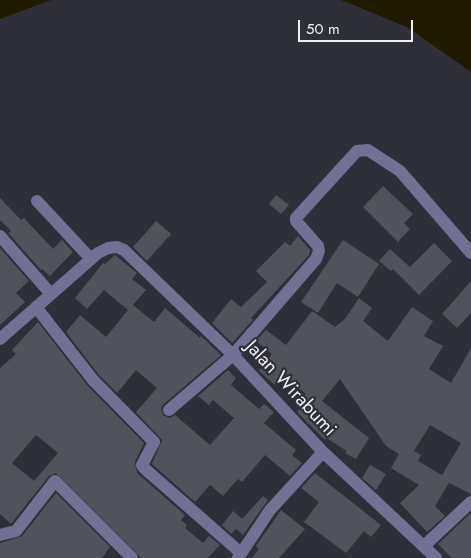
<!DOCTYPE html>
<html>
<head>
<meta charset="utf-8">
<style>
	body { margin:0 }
	#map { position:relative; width:471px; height:558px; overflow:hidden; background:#2f2f39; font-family:Jost,sans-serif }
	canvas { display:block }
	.scale { position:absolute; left:298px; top:20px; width:115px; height:22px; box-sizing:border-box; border:2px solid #efeff6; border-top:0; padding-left:6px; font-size:15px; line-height:18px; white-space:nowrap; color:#efeff6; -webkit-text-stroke:4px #2f2f39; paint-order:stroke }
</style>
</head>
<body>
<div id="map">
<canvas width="471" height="558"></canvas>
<div class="scale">50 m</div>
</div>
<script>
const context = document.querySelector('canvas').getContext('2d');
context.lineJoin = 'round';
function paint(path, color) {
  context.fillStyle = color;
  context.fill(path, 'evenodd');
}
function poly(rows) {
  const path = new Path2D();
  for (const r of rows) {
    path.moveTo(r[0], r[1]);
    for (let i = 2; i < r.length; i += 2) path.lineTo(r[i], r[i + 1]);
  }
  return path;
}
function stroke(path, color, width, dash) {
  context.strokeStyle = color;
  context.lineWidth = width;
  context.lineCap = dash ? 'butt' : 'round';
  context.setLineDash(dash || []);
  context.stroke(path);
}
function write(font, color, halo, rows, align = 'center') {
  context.font = font + ' Jost,sans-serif';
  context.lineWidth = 4.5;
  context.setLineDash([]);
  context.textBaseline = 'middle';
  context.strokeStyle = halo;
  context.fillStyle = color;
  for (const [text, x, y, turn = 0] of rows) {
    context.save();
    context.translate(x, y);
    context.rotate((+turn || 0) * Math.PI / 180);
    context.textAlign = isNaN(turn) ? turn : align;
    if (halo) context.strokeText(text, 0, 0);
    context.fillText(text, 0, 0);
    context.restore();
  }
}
const water = poly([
	[0,0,51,0,0,19],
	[341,0,471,0,471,72,407,27]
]);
const building = poly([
	[383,186,413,214,404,223,410,229,398,242,363,207],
	[276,195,289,205,281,214,269,204],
	[0,198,21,220,24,218,53,249,62,240,73,252,50,276,42,269,41,270,8,233,11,231,0,220],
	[156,221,171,234,147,261,133,247],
	[298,236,310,250,309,255,251,318,253,320,232,343,212,323,231,299,241,307,267,282,256,271,285,242,290,246],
	[343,240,379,264,358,297,337,283,318,313,301,302],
	[434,243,452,261,419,295,393,269,391,271,379,261,390,249,410,267],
	[0,248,29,281,16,293,25,302,0,325],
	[115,255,137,273,132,279,146,290,133,305,154,322,165,308,200,338,201,336,221,355,164,404,161,408,163,415,170,418,175,415,210,445,234,418,213,400,209,405,198,396,228,370,236,378,231,385,259,409,264,404,274,412,264,423,296,450,292,455,302,463,290,476,265,455,242,482,238,479,223,496,210,485,195,502,152,464,162,440,136,412,157,388,136,370,117,393,99,375,66,332,80,315,106,337,128,310,104,290,87,309,75,298,103,263,105,264],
	[471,281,471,313,457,328,442,314],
	[359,298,372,308,363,321,388,341,412,307,433,321,424,336,443,346,429,369,451,383,471,348,471,494,449,483,435,506,445,516,427,532,400,503,419,485,391,468,399,454,386,446,340,379,322,401,369,438,356,459,345,453,347,451,326,438,325,440,297,412,303,404,300,402,306,394,284,377,281,377,275,385,259,371,272,354,256,341,266,330,286,345,312,311,335,327,345,319],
	[430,425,461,443,442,475,418,461,421,455,414,451],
	[38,322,87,385,144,443,135,462,137,473,185,515,181,520,187,525,185,528,203,543,209,536,220,545,208,558,141,558,56,473,49,476,11,524,0,514,0,368,16,354,12,350],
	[36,435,58,453,34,481,12,463],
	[370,465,386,474,376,490,362,478],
	[315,473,381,525,371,537,364,531,346,553,304,522,319,502,301,488],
	[56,493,110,547,102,558,0,558,0,543,22,536],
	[263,496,268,500,243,535,236,529,231,534,222,525,233,511,242,519],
	[281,510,305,529,279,558,252,558,259,549,256,546],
	[471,513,471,558,452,558,438,544]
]);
const minor = poly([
	[37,201,91,259],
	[0,236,51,294],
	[36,307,93,380,154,442,142,465,144,468,241,553],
	[0,339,98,253,108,248,117,247,124,250,233,355,323,452,436,558],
	[169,410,233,355,316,259,319,251,318,246,296,221,296,218,357,151,368,150,400,171,471,253],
	[0,535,16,531,55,481,132,558],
	[424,546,471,502],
	[238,558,270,510,323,452]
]);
const streetNames = [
	["Jalan Wirabumi",290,389,47]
];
paint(water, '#1f1a00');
paint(building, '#52525d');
stroke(minor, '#727093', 12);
write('19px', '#efeff6', '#2f2f39', streetNames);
</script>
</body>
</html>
